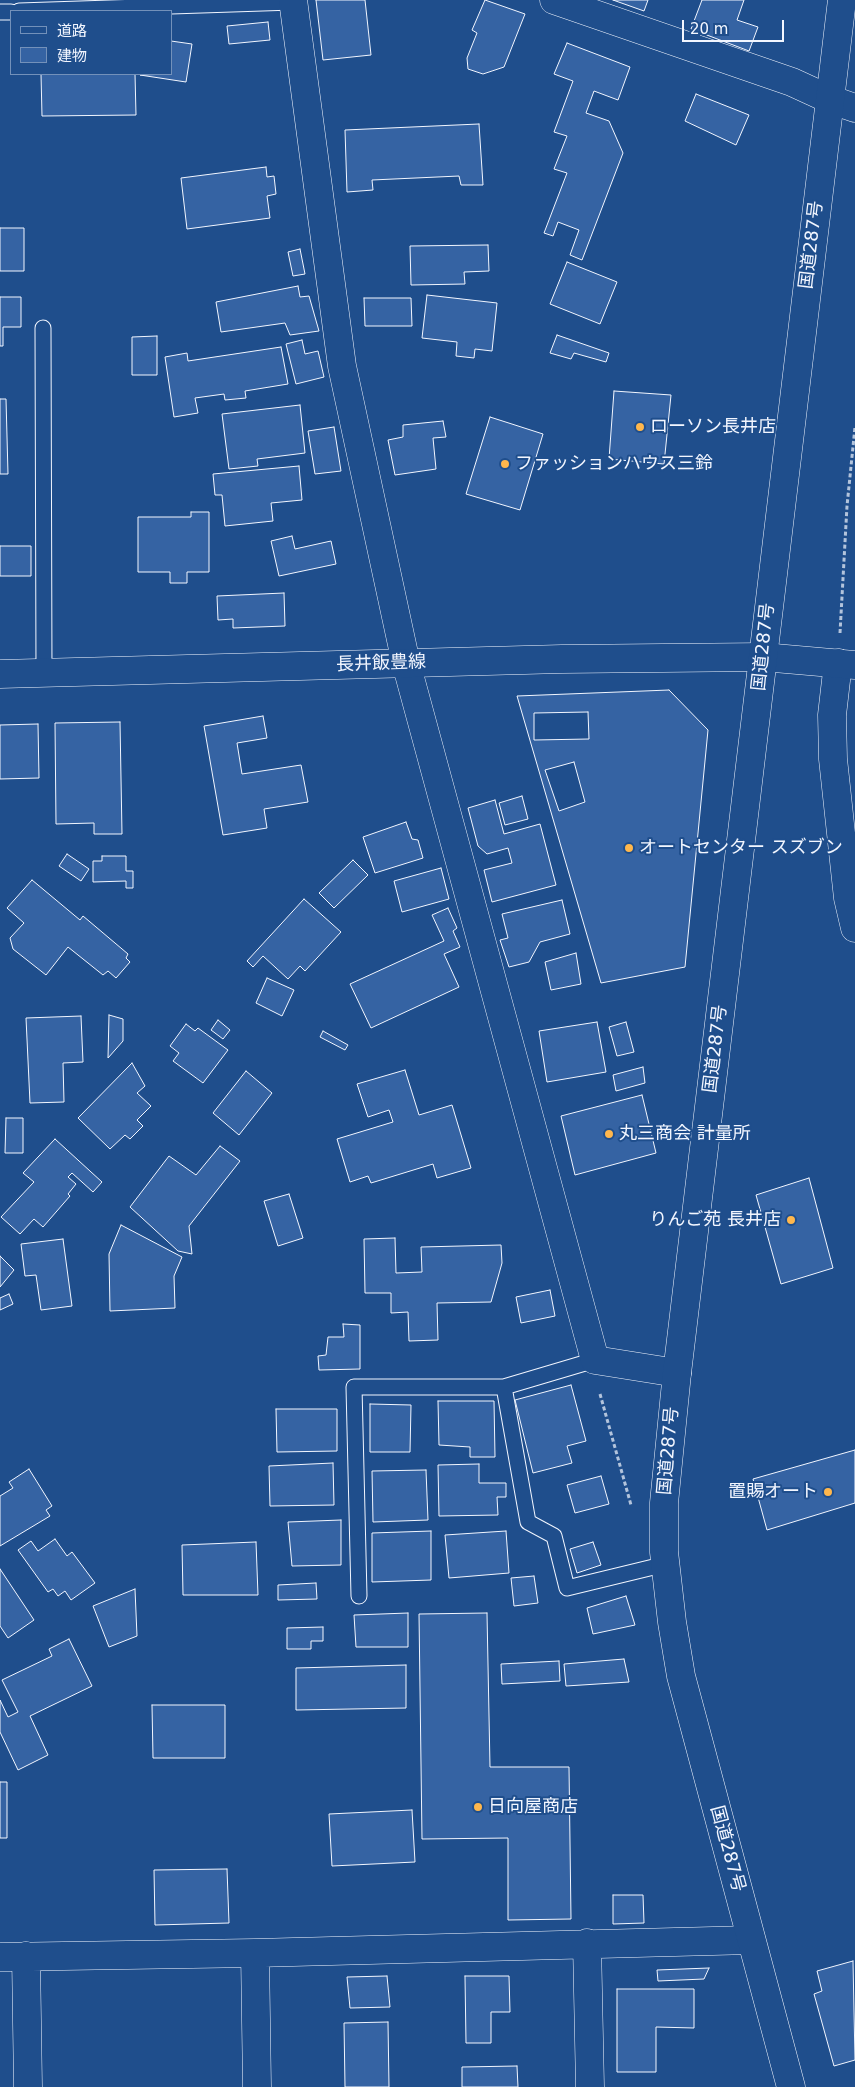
<!DOCTYPE html>
<html>
<head>
<meta charset="utf-8">
<style>
	body { margin:0 }
	#map { position:relative; width:855px; height:2087px; overflow:hidden; background:#1f4e8c; font-family:"DejaVu Sans","Noto Sans JP",sans-serif }
	canvas { display:block }
	.legend { position:absolute; left:10px; top:10px; width:162px; height:65px; box-sizing:border-box; background:#1f4e8c; border:1px solid #7391ba; margin:0; padding:6px 9px; list-style:none; font-size:15px; color:#f2f6ff }
	.legend li { display:flex; align-items:center; gap:10px; height:25px }
	.legend b { width:25px; border:1px solid #7391ba }
	.scale { position:absolute; left:682px; top:20px; width:102px; height:22px; box-sizing:border-box; border:2px solid #f2f6ff; border-top:0; padding-left:6px; font-size:15px; line-height:18px; white-space:nowrap; color:#f2f6ff; -webkit-text-stroke:4px #1f4e8c; paint-order:stroke }
</style>
</head>
<body>
<div id="map">
<canvas width="855" height="2087"></canvas>
<ul class="legend">
<li><b style="height:6px;background:#1f4e8c"></b>道路</li>
<li><b style="height:14px;background:#3563a3"></b>建物</li>
</ul>
<div class="scale">20 m</div>
</div>
<script>
const context = document.querySelector('canvas').getContext('2d');
context.lineJoin = 'round';
function paint(path, color) {
  context.fillStyle = color;
  context.fill(path, 'evenodd');
}
function poly(rows) {
  const path = new Path2D();
  for (const r of rows) {
    path.moveTo(r[0], r[1]);
    for (let i = 2; i < r.length; i += 2) path.lineTo(r[i], r[i + 1]);
  }
  return path;
}
function stroke(path, color, width, dash) {
  context.strokeStyle = color;
  context.lineWidth = width;
  context.lineCap = dash ? 'butt' : 'round';
  context.setLineDash(dash || []);
  context.stroke(path);
}
function write(font, color, halo, rows, align = 'center') {
  context.font = font + ' "DejaVu Sans","Noto Sans JP",sans-serif';
  context.lineWidth = 4;
  context.setLineDash([]);
  context.textBaseline = 'middle';
  context.strokeStyle = halo;
  context.fillStyle = color;
  for (const [text, x, y, turn = 0] of rows) {
    context.save();
    context.translate(x, y);
    context.rotate((+turn || 0) * Math.PI / 180);
    context.textAlign = isNaN(turn) ? turn : align;
    if (halo) context.strokeText(text, 0, 0);
    context.fillText(text, 0, 0);
    context.restore();
  }
}
const building = poly([
	[316,0,365,0,371,55,323,60,316,0],
	[485,0,525,14,504,67,483,74,468,69,467,58,477,33,472,30,485,0],
	[613,0,648,0,644,11,613,0],
	[702,0,744,0,737,20,758,27,749,51,691,29,702,0],
	[268,22,270,40,229,44,227,26,268,22],
	[171,41,192,44,186,82,140,75,171,74,171,41],
	[567,43,630,67,618,100,594,91,586,113,609,121,623,153,582,260,570,255,579,230,558,222,553,236,544,233,567,173,554,169,567,136,554,132,573,81,554,74,567,43],
	[41,74,135,74,136,115,42,116,41,74],
	[696,94,749,115,736,145,685,121,696,94],
	[479,124,483,185,461,185,459,176,372,180,373,190,347,192,345,130,479,124],
	[266,167,267,177,274,176,276,194,267,196,270,218,187,229,181,178,266,167],
	[0,228,24,228,24,271,0,271,0,228],
	[488,245,489,271,464,272,465,284,411,285,410,246,488,245],
	[300,249,305,274,293,276,288,252,300,249],
	[567,262,617,282,600,324,550,304,567,262],
	[298,286,300,297,309,296,319,331,290,335,285,323,221,332,216,302,298,286],
	[427,295,497,303,492,351,475,349,474,358,456,356,457,342,422,338,427,295],
	[0,297,21,297,21,327,3,327,3,346,0,346,0,297],
	[364,298,411,298,412,326,365,326,364,298],
	[557,335,609,353,606,362,574,353,571,359,550,353,557,335],
	[157,336,157,375,132,375,132,337,157,336],
	[302,340,305,354,318,351,324,377,296,384,286,344,302,340],
	[281,347,288,384,245,391,246,398,225,400,224,394,195,398,198,413,174,417,165,357,187,353,188,361,281,347],
	[614,391,671,395,664,464,609,459,614,391],
	[0,399,6,399,8,474,0,474,0,399],
	[300,405,305,453,257,459,258,466,229,469,222,414,300,405],
	[490,417,543,434,520,510,466,494,490,417],
	[443,421,446,437,433,438,436,469,395,475,388,440,403,437,403,425,443,421],
	[334,427,341,471,315,474,308,431,334,427],
	[299,466,302,500,271,503,273,521,225,526,222,495,215,495,213,474,299,466],
	[191,512,209,512,209,572,187,572,187,583,170,583,170,572,138,572,138,517,191,517,191,512],
	[292,536,295,549,331,541,336,564,279,576,271,541,292,536],
	[0,546,31,546,31,576,0,576,0,546],
	[284,593,285,626,233,628,233,619,218,620,217,596,284,593],
	[669,690,708,730,685,967,601,983,517,696,669,690],
	[588,712,589,739,534,740,534,713,588,712],
	[263,716,267,738,237,743,242,774,301,765,308,802,264,809,267,828,223,835,204,726,263,716],
	[120,722,122,834,94,834,94,823,56,824,55,723,120,722],
	[38,724,39,778,0,779,0,725,38,724],
	[574,762,585,802,559,811,545,770,574,762],
	[522,796,528,819,505,825,499,803,522,796],
	[495,800,504,834,540,824,556,885,492,902,484,870,512,863,508,848,487,854,478,846,468,808,495,800],
	[406,822,412,839,418,840,423,858,375,873,363,837,406,822],
	[67,854,89,869,81,881,59,866,67,854],
	[102,856,126,856,126,871,133,871,133,888,126,888,126,881,93,882,93,861,102,861,102,856],
	[353,860,368,875,334,908,319,893,353,860],
	[441,868,449,899,402,912,394,881,441,868],
	[32,880,80,920,83,916,128,954,126,958,130,962,116,978,108,971,103,975,68,947,46,975,13,949,10,938,24,923,7,908,32,880],
	[304,899,341,932,305,971,300,966,288,979,263,956,253,967,247,961,304,899],
	[562,900,570,934,540,942,529,962,509,967,500,940,508,938,502,914,562,900],
	[448,908,457,928,453,931,460,947,444,954,459,987,371,1028,350,984,444,941,432,915,448,908],
	[576,953,581,984,551,990,545,962,576,953],
	[267,978,294,990,282,1016,256,1003,267,978],
	[109,1015,123,1019,123,1041,108,1058,109,1015],
	[81,1016,83,1062,63,1063,64,1102,30,1103,26,1018,81,1016],
	[218,1020,230,1030,223,1039,211,1030,218,1020],
	[597,1022,606,1072,547,1082,539,1031,597,1022],
	[626,1022,634,1052,617,1056,609,1027,626,1022],
	[186,1024,195,1031,198,1028,228,1050,203,1083,173,1061,179,1053,170,1046,186,1024],
	[323,1031,348,1045,345,1050,320,1037,323,1031],
	[132,1063,145,1086,137,1093,151,1106,137,1120,143,1126,130,1139,125,1135,110,1149,78,1118,132,1063],
	[643,1067,645,1083,616,1091,613,1075,643,1067],
	[405,1070,419,1115,452,1105,471,1168,437,1178,433,1164,371,1183,368,1176,350,1182,337,1139,393,1122,389,1110,368,1117,357,1084,405,1070],
	[246,1071,272,1093,239,1135,213,1113,246,1071],
	[642,1095,656,1153,575,1175,561,1116,642,1095],
	[6,1118,23,1118,23,1153,5,1153,6,1118],
	[55,1139,102,1182,93,1192,72,1173,68,1177,76,1184,68,1194,70,1196,43,1227,34,1219,20,1234,1,1217,34,1182,23,1173,55,1139],
	[220,1146,240,1161,189,1226,192,1254,178,1251,130,1207,169,1156,196,1175,220,1146],
	[809,1178,833,1268,781,1284,756,1195,809,1178],
	[289,1194,303,1238,278,1246,264,1201,289,1194],
	[121,1225,182,1257,174,1276,175,1308,110,1311,109,1254,121,1225],
	[395,1238,396,1273,422,1272,421,1247,501,1245,502,1263,491,1302,437,1303,438,1340,409,1341,408,1312,391,1313,391,1293,365,1293,364,1239,395,1238],
	[63,1239,72,1306,41,1310,36,1275,25,1276,21,1244,63,1239],
	[0,1256,14,1270,0,1287,0,1256],
	[550,1290,555,1316,521,1323,516,1297,550,1290],
	[9,1294,13,1304,0,1310,0,1298,9,1294],
	[343,1324,360,1325,360,1369,319,1370,318,1356,326,1355,328,1337,344,1337,343,1324],
	[571,1385,586,1441,567,1446,572,1463,533,1473,515,1400,571,1385],
	[438,1401,494,1401,495,1457,470,1457,470,1447,439,1445,438,1401],
	[370,1404,411,1405,410,1452,370,1452,370,1404],
	[276,1409,337,1409,337,1451,277,1452,276,1409],
	[855,1450,855,1503,767,1530,753,1479,855,1450],
	[333,1463,334,1505,270,1506,269,1466,333,1463],
	[479,1464,479,1483,506,1483,506,1497,497,1497,498,1515,439,1516,438,1465,479,1464],
	[29,1469,52,1506,46,1510,50,1516,0,1546,0,1496,13,1488,9,1482,29,1469],
	[426,1470,428,1520,373,1522,372,1471,426,1470],
	[601,1476,609,1504,575,1513,567,1485,601,1476],
	[341,1520,341,1565,292,1566,288,1522,341,1520],
	[431,1531,431,1580,372,1582,372,1533,431,1531],
	[506,1531,509,1573,449,1578,445,1535,506,1531],
	[55,1539,67,1556,72,1552,95,1583,71,1600,65,1591,58,1596,53,1589,48,1592,18,1550,31,1541,38,1551,55,1539],
	[256,1542,258,1595,183,1595,182,1545,256,1542],
	[593,1542,601,1565,577,1573,570,1549,593,1542],
	[0,1569,34,1620,8,1638,0,1626,0,1569],
	[534,1576,538,1603,514,1606,511,1578,534,1576],
	[316,1583,317,1599,278,1600,278,1585,316,1583],
	[135,1589,137,1636,109,1647,93,1606,135,1589],
	[626,1596,635,1625,593,1634,587,1608,626,1596],
	[408,1613,408,1647,356,1647,354,1615,408,1613],
	[487,1613,490,1767,569,1767,571,1919,508,1920,508,1838,422,1839,419,1614,487,1613],
	[323,1627,323,1641,311,1641,311,1649,287,1649,287,1628,323,1627],
	[69,1639,92,1686,30,1716,48,1755,18,1770,0,1732,0,1700,8,1717,18,1712,2,1680,52,1656,49,1649,69,1639],
	[624,1659,629,1682,566,1686,564,1664,624,1659],
	[559,1661,560,1681,502,1684,501,1664,559,1661],
	[406,1665,406,1708,296,1710,296,1668,406,1665],
	[152,1705,225,1705,225,1758,153,1758,152,1705],
	[0,1782,7,1782,7,1838,0,1838,0,1782],
	[412,1810,415,1862,332,1866,329,1814,412,1810],
	[227,1869,229,1923,155,1925,154,1870,227,1869],
	[613,1895,643,1895,644,1923,613,1924,613,1895],
	[853,1961,855,2060,834,2066,814,1994,822,1991,817,1971,853,1961],
	[709,1968,704,1979,658,1981,657,1970,709,1968],
	[387,1976,390,2007,350,2008,347,1977,387,1976],
	[465,1976,509,1976,510,2012,491,2012,491,2043,466,2043,465,1976],
	[617,1989,694,1989,694,2028,656,2027,656,2072,617,2072,617,1989],
	[388,2022,389,2087,345,2087,344,2023,388,2022],
	[517,2066,518,2087,462,2087,462,2067,517,2066]
]);
const path = poly([
	[840,633,847,506,855,427],
	[600,1394,631,1505]
]);
const lane = poly([
	[19,11,293,2],
	[0,12,11,12],
	[43,328,44,673],
	[504,1387,528,1522,554,1536,567,1588,666,1564],
	[359,1596,354,1387,504,1387,595,1360]
]);
const street = poly([
	[554,0,792,82,829,99,855,108],
	[838,663,832,715,833,759,848,898,855,928],
	[587,1943,590,2087],
	[255,1953,257,2087],
	[26,1956,28,2087],
	[0,1957,255,1953,751,1940]
]);
const secondary = poly([
	[293,0,342,366,406,663,595,1360,677,1373],
	[763,657,855,665]
]);
const primary = poly([
	[0,674,562,659,763,657]
]);
const highway = poly([
	[791,2087,681,1676,672,1622,664,1552,664,1503,677,1373,842,0]
]);
const markers = [
	[640,427,5,"#ffb74d"],
	[505,464,5,"#ffb74d"],
	[629,848,5,"#ffb74d"],
	[609,1134,5,"#ffb74d"],
	[791,1220,5,"#ffb74d"],
	[828,1492,5,"#ffb74d"],
	[478,1807,5,"#ffb74d"]
];
const streetNames = [
	["国道287号",812,245,-83],
	["国道287号",764,647,-84],
	["長井飯豊線",381,664,-2],
	["国道287号",716,1049,-83],
	["国道287号",669,1451,-85],
	["国道287号",727,1849,75]
];
const poiNames = [
	["ローソン長井店",650,427],
	["ファッションハウス三鈴",515,464],
	["オートセンター スズブン",639,848],
	["丸三商会 計量所",619,1134],
	["りんご苑 長井店",781,1220,"right"],
	["置賜オート",818,1492,"right"],
	["日向屋商店",488,1807]
];
paint(building, '#3563a3');
stroke(building, '#f2f6ff', 1);
stroke(lane, '#f2f6ff', 17);
stroke(street, '#f2f6ff', 29);
stroke(secondary, '#f2f6ff', 29);
stroke(primary, '#f2f6ff', 29);
stroke(highway, '#f2f6ff', 29);
stroke(path, '#b3c4dc', 3, [4, 2.5]);
stroke(lane, '#1f4e8c', 15);
stroke(street, '#1f4e8c', 28);
stroke(secondary, '#1f4e8c', 28);
stroke(primary, '#1f4e8c', 28);
stroke(highway, '#1f4e8c', 28);
for (const [x, y, r, color] of markers) {
  const dot = new Path2D();
  dot.arc(x, y, r, 0, 2 * Math.PI);
  context.fillStyle = color;
  context.fill(dot);
  stroke(dot, '#1f4e8c', 2);
}
write('18px', '#f2f6ff', '#1f4e8c', streetNames);
write('18px', '#f2f6ff', '#1f4e8c', poiNames, 'left');
</script>
</body>
</html>
